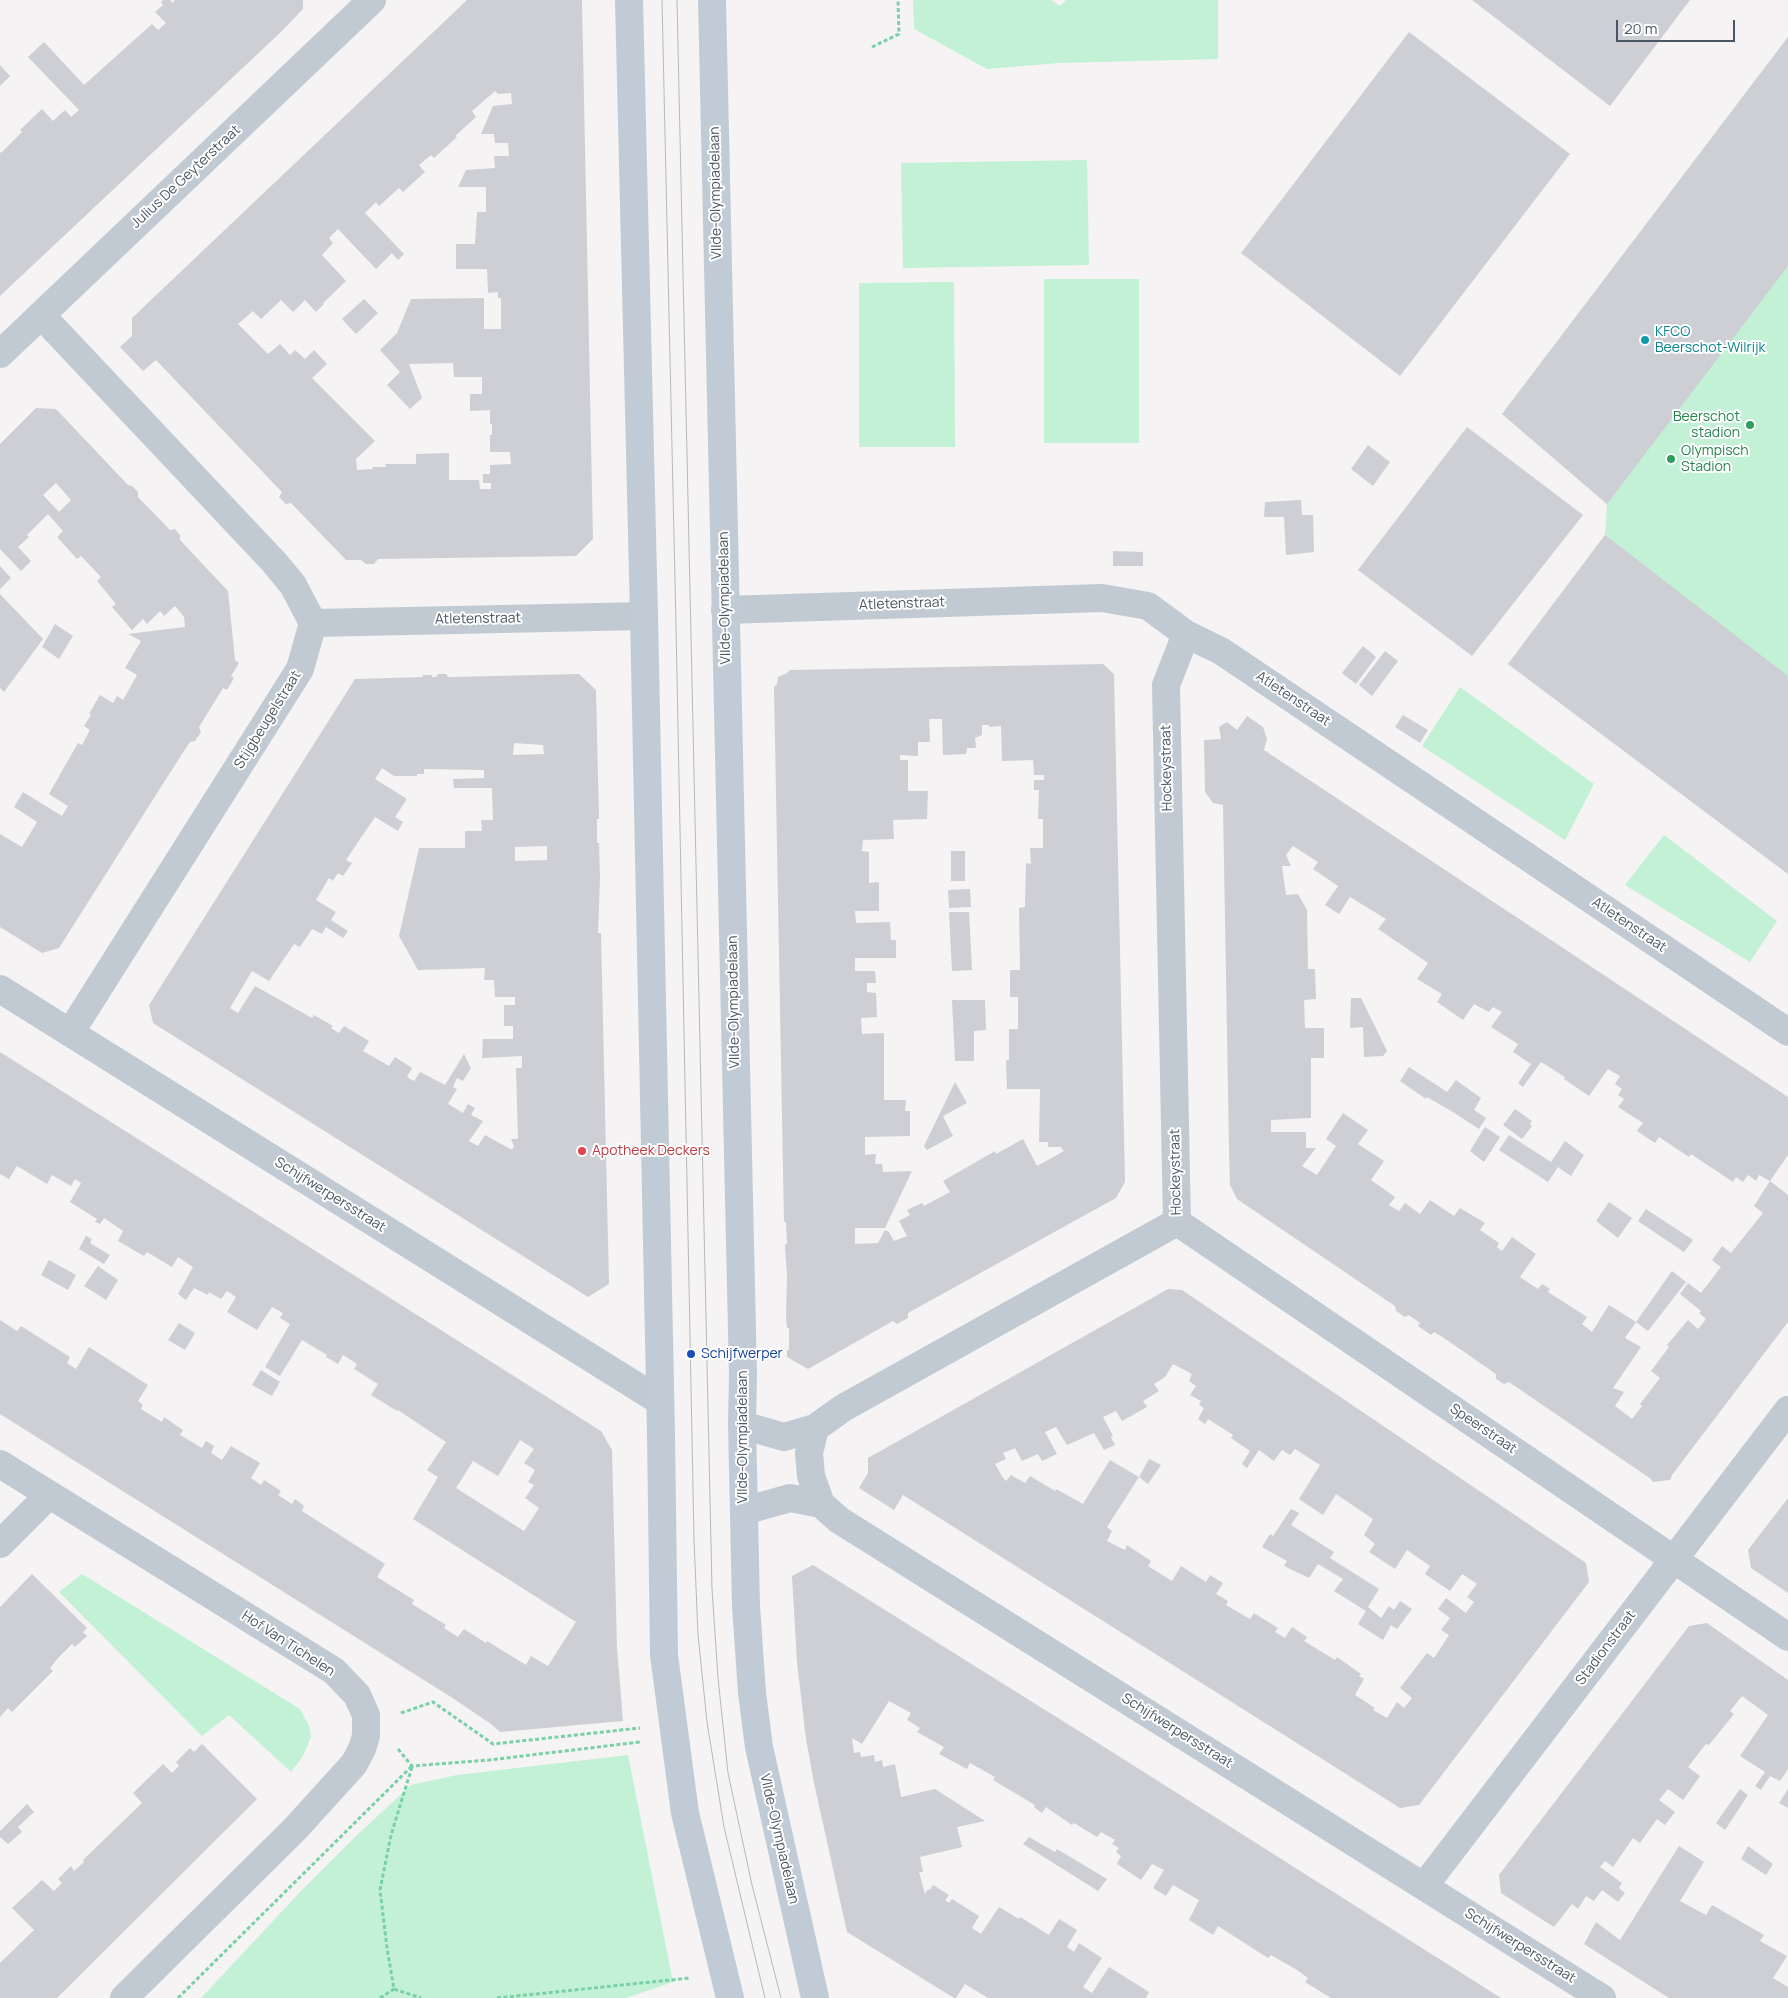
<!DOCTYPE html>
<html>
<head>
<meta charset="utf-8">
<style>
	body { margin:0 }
	#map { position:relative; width:1788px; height:1998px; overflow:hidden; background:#f5f3f3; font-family:Manrope,sans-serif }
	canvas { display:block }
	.scale { position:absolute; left:1616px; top:20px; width:119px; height:22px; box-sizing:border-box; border:2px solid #4a5661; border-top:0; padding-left:6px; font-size:15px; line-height:18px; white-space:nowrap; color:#4a5661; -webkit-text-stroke:4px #fff; paint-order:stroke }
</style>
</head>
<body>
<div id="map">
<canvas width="1788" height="1998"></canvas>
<div class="scale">20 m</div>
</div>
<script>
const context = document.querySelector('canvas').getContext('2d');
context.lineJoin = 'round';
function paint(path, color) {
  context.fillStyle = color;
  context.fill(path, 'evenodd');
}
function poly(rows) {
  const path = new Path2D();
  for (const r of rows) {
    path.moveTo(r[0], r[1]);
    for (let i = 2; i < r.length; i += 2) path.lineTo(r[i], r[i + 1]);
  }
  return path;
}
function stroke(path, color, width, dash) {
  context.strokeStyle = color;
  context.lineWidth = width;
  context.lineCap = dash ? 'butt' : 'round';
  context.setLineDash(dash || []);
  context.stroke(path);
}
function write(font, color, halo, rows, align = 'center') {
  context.font = font + ' Manrope,sans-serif';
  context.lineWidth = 4;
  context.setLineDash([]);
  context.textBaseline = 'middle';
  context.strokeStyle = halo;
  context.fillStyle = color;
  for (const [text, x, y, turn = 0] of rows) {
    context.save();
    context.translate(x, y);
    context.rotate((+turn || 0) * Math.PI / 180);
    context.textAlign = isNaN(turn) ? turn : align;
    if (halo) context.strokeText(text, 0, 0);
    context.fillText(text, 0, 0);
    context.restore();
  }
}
const green = poly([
	[913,0,1051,0,1060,6,1066,0,1218,0,1218,59,1059,63,987,69,914,29],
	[1788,37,1788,874,1508,664,1605,535,1607,504,1502,414],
	[1087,160,1089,265,903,268,901,163],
	[1044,279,1139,279,1139,443,1044,443],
	[954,282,955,447,859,447,859,283],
	[1460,687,1594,784,1565,840,1422,746],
	[1664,835,1777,921,1750,962,1625,885],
	[82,1574,300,1709,309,1726,311,1737,303,1756,291,1772,229,1715,202,1736,59,1592],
	[628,1755,673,1982,626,1998,201,1998,302,1890,356,1836,411,1785,457,1775]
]);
const building = poly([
	[163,0,170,0,173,3,175,0,303,0,303,9,282,31,0,296,0,152,1,153,22,132,20,130,42,109,53,121,65,110,71,117,79,110,28,57,44,42,84,85,152,24,158,30,166,23,155,12,163,5,161,2],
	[467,0,582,0,593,539,576,556,378,559,374,564,366,564,361,560,346,560,291,503,286,504,279,497,282,492,279,489,156,360,143,371,120,347,132,336,132,318],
	[495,91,498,94,511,93,512,104,493,106,481,134,494,134,495,143,508,143,509,156,494,156,495,168,466,170,458,187,486,187,486,212,477,212,475,244,456,244,456,269,487,269,488,293,498,292,498,298,501,298,501,329,484,329,484,298,411,299,397,333,380,350,400,372,387,385,410,409,422,398,409,364,453,363,454,377,482,377,482,394,470,394,470,411,490,410,490,424,492,424,492,435,490,435,490,452,510,452,511,464,490,465,490,474,483,474,483,483,491,483,491,489,480,489,479,480,449,480,449,453,416,454,416,464,385,464,386,467,372,467,373,469,357,470,356,459,375,441,312,378,327,364,314,350,305,359,295,350,290,355,280,344,268,354,238,324,253,311,261,319,281,300,293,312,305,300,316,312,324,304,323,303,346,281,322,255,333,243,329,238,338,229,376,269,392,253,398,260,404,254,365,213,376,202,379,206,399,188,403,192,425,172,419,165,431,155,434,158,457,137,455,136,476,117,472,111],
	[1472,0,1690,0,1610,106],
	[1409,32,1570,154,1400,376,1241,253],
	[1788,37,1788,266,1607,504,1502,414],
	[0,65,10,76,0,86],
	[364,299,378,313,356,334,342,319],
	[36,408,56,409,128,485,132,486,138,492,138,497,170,530,175,529,180,535,180,540,228,591,235,660,239,663,231,676,234,678,227,690,223,688,199,727,201,732,195,741,190,742,173,768,59,948,42,953,0,927,0,834,22,847,37,822,14,807,23,792,62,816,68,806,49,794,78,743,82,745,90,730,84,726,91,715,89,714,100,695,113,703,117,696,123,700,137,675,125,668,141,641,128,634,185,627,184,617,175,606,164,616,160,611,147,624,143,619,132,630,112,607,116,604,97,581,101,577,81,556,77,559,57,537,63,531,48,514,27,535,29,537,18,547,31,561,21,571,0,549,0,444],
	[56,483,71,500,59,512,43,495],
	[1467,427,1583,515,1472,656,1358,570],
	[1368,445,1390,462,1373,486,1351,469],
	[1301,500,1302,515,1313,515,1314,552,1286,555,1284,517,1264,517,1265,502],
	[1605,535,1788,676,1788,874,1508,664],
	[1113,551,1143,552,1143,566,1113,566],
	[0,566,11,578,0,589],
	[0,594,43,639,4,692,0,688],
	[55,624,73,636,59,659,42,647],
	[1363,646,1376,657,1356,684,1342,673],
	[1385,651,1398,661,1372,696,1359,685],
	[1103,664,1114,674,1125,1182,1116,1198,908,1313,908,1318,897,1324,893,1321,808,1369,787,1357,787,1350,789,1350,789,1328,787,1328,786,1315,787,1276,785,1247,785,1244,787,1244,786,1222,784,1222,774,687,777,684,778,677,787,673,790,670],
	[929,719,942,719,943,755,966,754,967,748,976,748,975,738,982,735,982,725,989,725,989,727,1001,726,1002,761,1033,760,1034,775,1044,775,1044,780,1034,780,1034,790,1039,790,1038,819,1043,819,1043,848,1030,848,1031,864,1026,863,1025,907,1019,908,1020,970,1010,970,1010,997,1018,997,1018,1029,1009,1029,1009,1060,1006,1060,1007,1089,1040,1089,1039,1142,1048,1142,1048,1147,1061,1147,1064,1151,1037,1166,1023,1139,996,1154,995,1151,943,1181,950,1192,924,1206,922,1203,907,1210,910,1215,899,1221,907,1236,894,1241,889,1232,885,1230,878,1243,855,1244,855,1228,885,1228,912,1171,883,1172,882,1164,875,1164,876,1154,865,1155,865,1137,910,1136,910,1111,905,1111,906,1100,884,1100,884,1033,862,1034,861,1018,877,1017,876,993,867,992,867,983,876,983,875,971,855,971,855,958,896,958,896,940,891,940,890,922,856,923,855,911,879,911,879,882,869,883,869,852,862,851,863,840,894,839,893,820,927,819,928,791,908,791,908,760,900,760,900,755,918,756,918,742,930,742],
	[438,674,446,674,448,677,452,677,579,674,596,690,599,819,597,819,597,843,599,843,600,879,598,933,601,933,609,1284,588,1297,153,1023,149,1005,355,679,423,677,423,675,432,675,432,677,436,677],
	[514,743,543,745,544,754,513,755],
	[382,768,394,776,417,776,417,774,424,774,424,769,484,770,484,778,453,779,454,788,492,788,493,820,481,820,482,831,465,831,465,848,419,848,399,936,418,970,485,968,484,980,494,980,495,997,515,997,515,1005,504,1005,504,1026,513,1026,513,1039,483,1039,482,1058,522,1056,522,1068,516,1068,518,1139,511,1139,514,1146,512,1150,485,1135,478,1146,469,1141,483,1121,471,1115,475,1108,468,1104,463,1113,448,1104,457,1089,453,1087,457,1078,463,1081,471,1068,464,1054,445,1085,420,1072,414,1081,407,1077,412,1068,395,1057,389,1066,363,1051,369,1041,344,1026,339,1033,331,1028,333,1026,314,1015,312,1018,255,986,238,1013,230,1008,252,971,269,981,294,944,300,947,312,929,322,934,326,927,343,938,348,931,331,920,336,912,316,900,329,878,333,881,338,873,343,876,352,863,346,860,375,817,398,831,403,822,395,817,407,799,375,779],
	[547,846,547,860,515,861,515,847],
	[1403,715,1428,730,1420,743,1395,727],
	[1247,716,1263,727,1267,739,1264,750,1788,1097,1788,1155,1770,1181,1759,1175,1756,1181,1748,1175,1743,1182,1736,1177,1733,1182,1691,1154,1689,1157,1659,1137,1655,1143,1637,1131,1643,1123,1618,1107,1624,1099,1618,1095,1622,1089,1615,1084,1620,1076,1608,1069,1589,1096,1564,1079,1565,1077,1541,1062,1523,1087,1518,1083,1531,1064,1513,1052,1518,1044,1491,1027,1502,1012,1493,1007,1489,1012,1474,1004,1463,1020,1437,1002,1442,994,1417,979,1428,963,1378,929,1386,919,1350,897,1339,914,1325,905,1338,886,1313,869,1318,862,1293,846,1286,855,1291,866,1282,866,1286,895,1298,894,1307,910,1308,969,1315,969,1316,999,1304,1000,1305,1028,1324,1028,1324,1058,1311,1058,1311,1118,1271,1120,1271,1132,1306,1132,1306,1148,1316,1148,1302,1166,1317,1175,1336,1146,1326,1139,1343,1113,1368,1130,1358,1144,1384,1161,1371,1180,1395,1197,1389,1205,1399,1211,1405,1203,1420,1214,1430,1200,1454,1216,1460,1208,1485,1223,1480,1230,1499,1243,1497,1247,1502,1251,1512,1237,1536,1254,1520,1277,1538,1289,1542,1284,1550,1289,1548,1292,1587,1317,1582,1324,1592,1332,1609,1305,1636,1322,1625,1338,1641,1347,1613,1388,1624,1392,1615,1406,1632,1419,1642,1406,1640,1404,1660,1378,1651,1371,1669,1347,1667,1345,1688,1320,1698,1329,1706,1319,1699,1313,1701,1311,1680,1294,1688,1283,1701,1293,1721,1267,1712,1260,1722,1246,1731,1253,1763,1213,1754,1206,1770,1181,1788,1195,1788,1322,1672,1475,1670,1480,1653,1482,1651,1479,1509,1382,1504,1384,1496,1379,1496,1374,1444,1338,1434,1332,1431,1335,1418,1326,1420,1323,1409,1315,1405,1317,1396,1311,1395,1306,1237,1199,1230,1185,1229,1149,1223,805,1213,803,1205,792,1204,740,1221,739,1219,727,1227,722,1237,730],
	[951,851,965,851,965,881,951,881],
	[970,889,971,907,949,908,948,890],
	[949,912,969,912,972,970,952,971],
	[1351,998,1361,998,1387,1051,1383,1056,1364,1057,1363,1027,1350,1028],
	[952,1000,985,1000,986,1030,974,1031,974,1061,955,1061],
	[0,1052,601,1431,612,1450,617,1648,623,1721,500,1732,491,1724,451,1697,0,1414,0,1320,17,1331,21,1326,70,1357,67,1363,76,1369,89,1347,148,1385,138,1401,143,1405,141,1409,162,1422,164,1417,183,1430,180,1435,202,1448,206,1441,214,1446,211,1453,222,1460,231,1446,260,1463,251,1478,261,1485,264,1480,281,1491,278,1495,292,1504,295,1499,304,1506,302,1511,385,1564,377,1577,414,1600,412,1604,446,1625,444,1628,458,1637,464,1629,486,1643,487,1641,526,1665,531,1656,548,1666,576,1622,413,1519,438,1477,427,1470,446,1442,398,1410,397,1411,371,1395,378,1384,354,1369,357,1364,343,1355,338,1364,326,1357,327,1355,302,1340,280,1376,265,1367,290,1324,280,1318,283,1313,272,1307,257,1330,227,1312,236,1297,227,1291,221,1299,209,1292,208,1295,194,1288,186,1300,178,1294,193,1267,178,1257,172,1267,147,1252,144,1256,118,1241,123,1231,104,1218,100,1224,95,1222,97,1219,70,1202,81,1183,75,1179,71,1186,52,1175,47,1184,17,1166,9,1179,0,1174],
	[520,1440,534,1449,524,1463,535,1470,528,1482,534,1485,525,1498,539,1508,524,1531,456,1488,473,1461,498,1476],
	[1409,1067,1447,1092,1456,1080,1481,1098,1474,1110,1486,1118,1479,1129,1453,1112,1427,1097,1426,1099,1400,1081],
	[955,1082,967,1103,943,1116,953,1136,927,1150,924,1146],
	[1515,1109,1532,1121,1530,1124,1532,1126,1522,1139,1503,1125],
	[1485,1127,1500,1137,1484,1162,1470,1151],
	[1509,1135,1551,1162,1565,1141,1584,1155,1571,1176,1558,1167,1548,1182,1499,1150],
	[1609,1202,1632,1218,1618,1238,1596,1221],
	[1646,1209,1693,1240,1684,1252,1638,1221],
	[86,1236,92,1239,90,1243,110,1255,104,1264,79,1249],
	[49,1260,76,1275,68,1290,41,1275],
	[98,1266,118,1280,106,1300,84,1286],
	[1672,1271,1686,1282,1648,1331,1636,1322],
	[1168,1289,1182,1290,1586,1563,1589,1582,1419,1805,1400,1808,903,1495,894,1510,859,1488,868,1473,868,1458],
	[1173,1364,1192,1374,1189,1381,1196,1386,1190,1395,1201,1401,1199,1405,1204,1408,1198,1419,1205,1424,1208,1419,1233,1435,1231,1438,1250,1451,1242,1464,1247,1468,1259,1450,1274,1461,1282,1450,1290,1455,1295,1449,1320,1465,1299,1499,1323,1515,1336,1494,1373,1519,1364,1535,1375,1544,1369,1552,1395,1569,1407,1550,1430,1566,1425,1574,1450,1591,1462,1574,1477,1584,1467,1597,1474,1602,1466,1613,1446,1598,1438,1609,1450,1618,1441,1630,1449,1635,1434,1658,1427,1653,1400,1688,1412,1698,1404,1708,1397,1702,1387,1718,1373,1710,1375,1708,1355,1695,1364,1679,1359,1676,1361,1674,1337,1657,1335,1660,1304,1641,1307,1637,1292,1627,1285,1638,1275,1632,1278,1628,1254,1613,1250,1619,1226,1605,1228,1601,1216,1594,1223,1583,1210,1575,1206,1582,1181,1566,1172,1581,1148,1566,1151,1561,1127,1545,1125,1550,1107,1541,1112,1531,1107,1527,1139,1477,1148,1484,1161,1465,1149,1459,1139,1477,1110,1460,1083,1504,1056,1489,1055,1491,1030,1476,1025,1483,1011,1475,1006,1481,1003,1478,995,1464,1006,1459,1003,1453,1015,1448,1022,1461,1038,1454,1042,1461,1057,1454,1045,1432,1056,1427,1067,1445,1094,1433,1104,1450,1115,1445,1111,1437,1113,1436,1103,1417,1116,1411,1122,1421,1147,1407,1143,1401,1159,1391,1154,1384,1165,1377],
	[179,1323,195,1333,185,1350,168,1340],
	[261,1370,280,1382,272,1396,252,1385],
	[1788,1498,1788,1593,1751,1568,1748,1550],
	[1291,1509,1299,1513,1291,1525,1334,1552,1330,1558,1379,1589,1368,1607,1381,1618,1389,1606,1394,1610,1400,1601,1412,1609,1397,1629,1391,1625,1383,1640,1358,1624,1366,1611,1334,1591,1343,1579,1318,1564,1309,1578,1284,1566,1287,1561,1262,1547,1270,1534,1273,1536],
	[813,1565,1090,1738,1501,1998,1331,1998,1305,1982,1308,1978,1297,1970,1271,1955,1268,1958,1218,1926,1213,1935,1189,1920,1199,1900,1173,1885,1166,1896,1153,1888,1164,1870,1152,1864,1141,1880,1117,1864,1121,1856,1116,1852,1119,1848,1112,1844,1115,1840,1101,1832,1097,1837,1074,1823,1072,1825,1046,1807,1042,1813,1034,1807,1035,1805,993,1780,995,1777,970,1763,967,1769,939,1754,944,1747,917,1732,920,1728,907,1720,911,1713,889,1701,862,1744,852,1738,854,1753,860,1752,861,1757,874,1755,875,1762,882,1760,883,1767,895,1764,901,1797,935,1789,985,1821,957,1827,962,1847,920,1857,923,1872,919,1872,925,1894,928,1889,930,1890,933,1885,949,1895,945,1900,949,1903,952,1899,979,1916,972,1928,981,1934,999,1907,1019,1919,1020,1917,1049,1935,1059,1919,1077,1930,1067,1947,1074,1952,1079,1943,1102,1958,1083,1987,1092,1993,1109,1967,1149,1992,1146,1998,988,1998,965,1984,956,1998,954,1998,847,1932,814,1783,806,1739,797,1662,792,1576],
	[32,1574,87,1628,83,1632,87,1636,75,1647,72,1644,58,1658,50,1668,53,1671,12,1712,8,1708,0,1717,0,1607],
	[1707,1623,1788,1680,1788,1769,1780,1781,1770,1776,1761,1790,1755,1786,1765,1772,1740,1756,1768,1715,1742,1696,1730,1711,1734,1714,1709,1745,1706,1744,1688,1767,1700,1776,1683,1800,1668,1789,1659,1800,1675,1812,1665,1825,1657,1819,1640,1843,1633,1838,1613,1867,1605,1861,1600,1867,1622,1883,1619,1888,1625,1893,1618,1902,1602,1890,1594,1901,1586,1896,1578,1909,1572,1904,1554,1927,1501,1893,1499,1875,1689,1626],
	[202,1744,257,1799,57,1998,0,1998,0,1963,34,1930,12,1908,42,1880,54,1891,62,1883,58,1879,71,1866,74,1871,84,1862,83,1860,142,1803,133,1793,163,1764,172,1773,179,1766,176,1762,190,1748,194,1752],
	[1740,1789,1748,1795,1725,1830,1716,1823],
	[1788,1789,1788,1808,1779,1803],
	[27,1804,34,1812,18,1827,22,1832,8,1844,0,1837,0,1831],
	[1029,1837,1055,1852,1057,1849,1107,1879,1098,1891,1023,1844],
	[1679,1846,1704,1862,1680,1901,1706,1915,1712,1905,1764,1935,1760,1941,1787,1956,1773,1978,1788,1987,1788,1998,1669,1998,1584,1944,1596,1922,1620,1940],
	[1748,1846,1773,1864,1766,1875,1741,1859]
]);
const path = poly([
	[872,47,899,34,898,0],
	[401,1713,433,1702,493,1744,640,1728],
	[398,1749,412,1766,489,1760,640,1742],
	[412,1767,391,1835,380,1890,387,1948,394,1989,421,1998],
	[178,1998,412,1766],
	[380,1998,394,1989],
	[497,1998,690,1978]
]);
const minor = poly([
	[41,315,274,562,293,585,313,623,300,669,70,1033],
	[0,354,372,0],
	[725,610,1102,598,1148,606,1186,634,1221,651,1788,1032],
	[313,623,644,616],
	[0,989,660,1401],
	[1177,1222,1788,1637],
	[742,1425,784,1437,815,1428,843,1408,1177,1222,1166,685,1186,634],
	[815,1428,809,1453,811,1476,821,1504],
	[0,1464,334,1671,357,1695,366,1715,366,1736,362,1749,354,1764,295,1829,124,1998],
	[744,1511,790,1498,821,1504,839,1520,1602,1998],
	[0,1544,49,1495],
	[1425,1885,1788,1410]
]);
const secondary = poly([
	[629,0,644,616,661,1434,664,1655,685,1813,730,1998],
	[712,0,743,1375,742,1425,746,1606,752,1693,759,1747,815,1998]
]);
const tram = poly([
	[662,0,676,626,694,1539,698,1635,707,1722,724,1827,765,1998],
	[677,0,712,1589,718,1678,728,1773,752,1885,781,1998]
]);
const markers = [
	[1645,340,5,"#0f9aa8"],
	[1750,425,5,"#2e9e5b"],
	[1671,459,5,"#2e9e5b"],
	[582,1151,5,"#e0444e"],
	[691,1354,5,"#1a4fb4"]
];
const streetNames = [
	["Julius De Geyterstraat",186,177,-43],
	["VIIde-Olympiadelaan",716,193,-91],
	["VIIde-Olympiadelaan",725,598,-91],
	["Atletenstraat",902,604,-2],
	["Atletenstraat",478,619,-1],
	["Atletenstraat",1293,699,34],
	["Stijgbeugelstraat",268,720,-58],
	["Hockeystraat",1167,768,-91],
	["Atletenstraat",1629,925,34],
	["VIIde-Olympiadelaan",734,1002,-91],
	["Hockeystraat",1176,1172,-91],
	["Schijfwerpersstraat",330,1195,32],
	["Speerstraat",1483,1429,34],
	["VIIde-Olympiadelaan",743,1437,-90],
	["Hof Van Tichelen",288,1644,33],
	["Stadionstraat",1606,1648,-53],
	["Schijfwerpersstraat",1177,1731,32],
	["VIIde-Olympiadelaan",779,1839,77],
	["Schijfwerpersstraat",1520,1946,32]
];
const cultureNames = [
	["KFCO",1655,332],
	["Beerschot-Wilrijk",1655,348]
];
const leisureNames = [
	["Beerschot",1740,417],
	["stadion",1740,433],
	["Olympisch",1681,451,"left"],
	["Stadion",1681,467,"left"]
];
const healthNames = [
	["Apotheek Deckers",592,1151]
];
const transitNames = [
	["Schijfwerper",701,1354]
];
paint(green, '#c3f1d5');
paint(building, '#cdcfd5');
stroke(path, '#7ad0a6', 3, [4, 2.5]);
stroke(minor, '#c1cad2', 28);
stroke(secondary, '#c1cbd6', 28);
stroke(tram, '#b5b8bd', 1);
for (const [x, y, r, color] of markers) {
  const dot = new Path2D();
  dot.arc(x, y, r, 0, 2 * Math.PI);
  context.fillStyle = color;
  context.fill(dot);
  stroke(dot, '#fff', 2);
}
write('14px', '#4a5661', '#fff', streetNames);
write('14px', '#0d838f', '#fff', cultureNames, 'left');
write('14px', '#27864d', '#fff', leisureNames, 'right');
write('14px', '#be3a42', '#fff', healthNames, 'left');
write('14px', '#164399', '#fff', transitNames, 'left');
</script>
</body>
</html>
